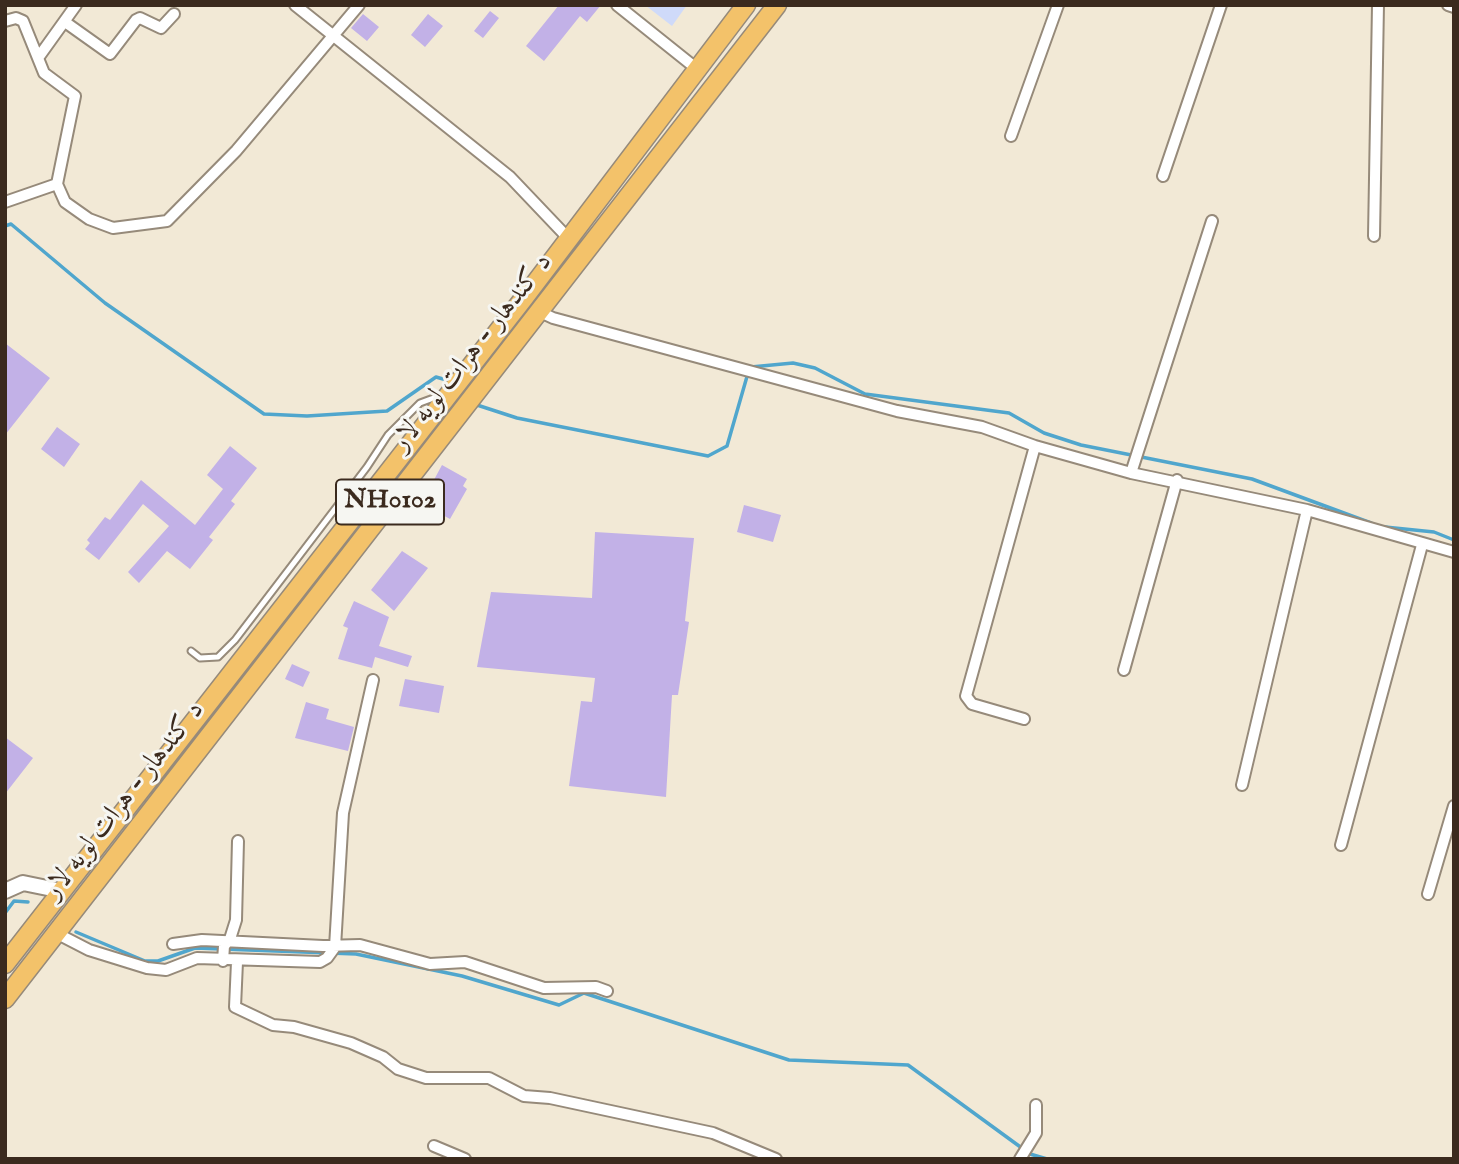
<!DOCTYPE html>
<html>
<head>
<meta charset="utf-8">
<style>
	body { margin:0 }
	#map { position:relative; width:1459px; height:1164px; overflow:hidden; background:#f2e9d6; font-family:"IM FELL English",serif }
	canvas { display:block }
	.frame { position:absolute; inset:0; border:7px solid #3b2a1e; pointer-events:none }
</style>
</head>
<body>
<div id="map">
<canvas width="1459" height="1164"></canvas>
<div class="frame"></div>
</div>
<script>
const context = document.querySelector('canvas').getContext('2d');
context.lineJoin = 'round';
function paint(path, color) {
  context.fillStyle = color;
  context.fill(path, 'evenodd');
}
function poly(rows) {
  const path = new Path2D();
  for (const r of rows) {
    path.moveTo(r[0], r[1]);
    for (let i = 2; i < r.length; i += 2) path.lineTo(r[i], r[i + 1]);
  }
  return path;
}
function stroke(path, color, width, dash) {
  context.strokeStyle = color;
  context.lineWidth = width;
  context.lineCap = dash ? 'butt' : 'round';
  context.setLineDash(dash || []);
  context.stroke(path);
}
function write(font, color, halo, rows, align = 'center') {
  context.font = font + ' "IM FELL English",Amiri,serif';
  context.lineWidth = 6;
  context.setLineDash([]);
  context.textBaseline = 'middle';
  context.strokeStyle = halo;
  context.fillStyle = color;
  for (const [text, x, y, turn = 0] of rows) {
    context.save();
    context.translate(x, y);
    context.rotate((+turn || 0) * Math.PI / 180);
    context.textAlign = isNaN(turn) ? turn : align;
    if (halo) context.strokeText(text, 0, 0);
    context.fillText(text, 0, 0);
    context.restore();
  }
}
const built = poly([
	[645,5,687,5,672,26]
]);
const stream = poly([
	[5,226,11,224,105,303,264,414,307,416,387,411,436,377,443,379],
	[751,367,793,363,815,368,865,394,1009,413,1044,433,1081,445,1252,479,1371,523],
	[477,405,517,418,708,456,727,446,748,373],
	[1385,527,1434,532,1454,540],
	[5,913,14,901,28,902],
	[76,932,145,961,158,961,195,948,356,954,462,976,559,1005,584,993,789,1060,908,1065,1030,1154,1047,1159]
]);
const building = poly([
	[559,5,601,5,587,22,580,16,544,61,526,46],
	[490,11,499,18,483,38,474,31],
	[363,14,379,27,367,41,351,28],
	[428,14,443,26,425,47,411,35],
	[5,343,50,378,5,435],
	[57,427,80,444,64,467,41,449],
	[230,446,257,468,231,501,235,504,209,537,213,540,190,569,167,551,139,583,128,572,169,526,143,504,99,560,85,549,90,543,87,540,105,517,110,520,141,480,195,525,223,489,207,475],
	[442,465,467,479,463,486,467,489,450,519,437,512,445,498,429,489],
	[744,505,781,515,773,542,737,532],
	[595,532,694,538,685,621,689,622,678,695,672,695,666,797,569,786,581,701,592,702,595,678,477,667,491,592,592,598],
	[402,551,428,568,394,611,371,590],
	[354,601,389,617,379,646,412,656,408,667,375,657,372,668,338,659,348,628,343,626],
	[292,664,310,672,303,687,285,679],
	[405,679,444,686,439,713,399,706],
	[306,702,329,709,326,719,354,727,348,751,295,738],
	[5,737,33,758,5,794]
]);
const service = poly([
	[191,651,200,658,218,657,235,640,367,467,388,435,420,403,439,396]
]);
const minor = poly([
	[295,5,510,177,569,239],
	[617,5,697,69],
	[1448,5,1454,7],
	[5,21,16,18,23,21,44,73,75,96,57,184,5,202],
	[65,22,110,54,136,20,140,18,161,28,174,14],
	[38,58,76,5],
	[1011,136,1058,5],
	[1163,176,1221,5],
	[57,184,65,202,89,219,113,228,167,221,236,151,359,5],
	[1374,236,1378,5],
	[538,311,553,318,897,411,982,427,1035,446,1131,473,1307,510,1454,552],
	[1131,473,1212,221],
	[1124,670,1177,480],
	[1024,719,972,704,966,696,1035,446],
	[1242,785,1307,510],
	[1341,845,1422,545],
	[1428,894,1454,806],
	[56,933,89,950,147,968,166,970,197,958,320,962,327,958,335,947,343,813,373,680],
	[173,944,202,940,323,946,360,945,430,964,465,962,544,988,596,987,607,991],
	[223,961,224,946,230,939,236,920,238,841],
	[237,962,235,1007,273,1025,294,1027,351,1043,383,1057,398,1069,426,1078,489,1078,524,1096,550,1098,713,1133,776,1159],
	[434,1146,465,1159],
	[1020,1159,1036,1133,1036,1105]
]);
const tertiary = poly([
	[5,891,23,883,62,891]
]);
const trunk = poly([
	[5,964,524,298,746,5],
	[5,999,777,5]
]);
const shields = [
	[390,502,108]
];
const shieldNames = [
	["NH0102",390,502]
];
const streetNames = [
	["د کندهار - هرات لويه لار",473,353,-52],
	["د کندهار - هرات لويه لار",125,801,-52]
];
paint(built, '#cfdaf9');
stroke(stream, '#50a6cd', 3.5);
paint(building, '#c2b1e7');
stroke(service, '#968a7a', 9);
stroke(minor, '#968a7a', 14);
stroke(tertiary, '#968a7a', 18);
stroke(trunk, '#968a7a', 21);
stroke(service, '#fff', 5);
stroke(minor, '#fff', 10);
stroke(tertiary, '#fff', 14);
stroke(trunk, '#f3c26a', 18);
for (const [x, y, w] of shields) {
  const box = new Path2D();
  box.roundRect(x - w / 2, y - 22.5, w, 45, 5);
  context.fillStyle = '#f6f6f2';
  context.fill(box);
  stroke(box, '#3b2a1e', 2);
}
write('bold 26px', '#3b2a1e', null, shieldNames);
write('28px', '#3b2a1e', '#f6f6f2', streetNames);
</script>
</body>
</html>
